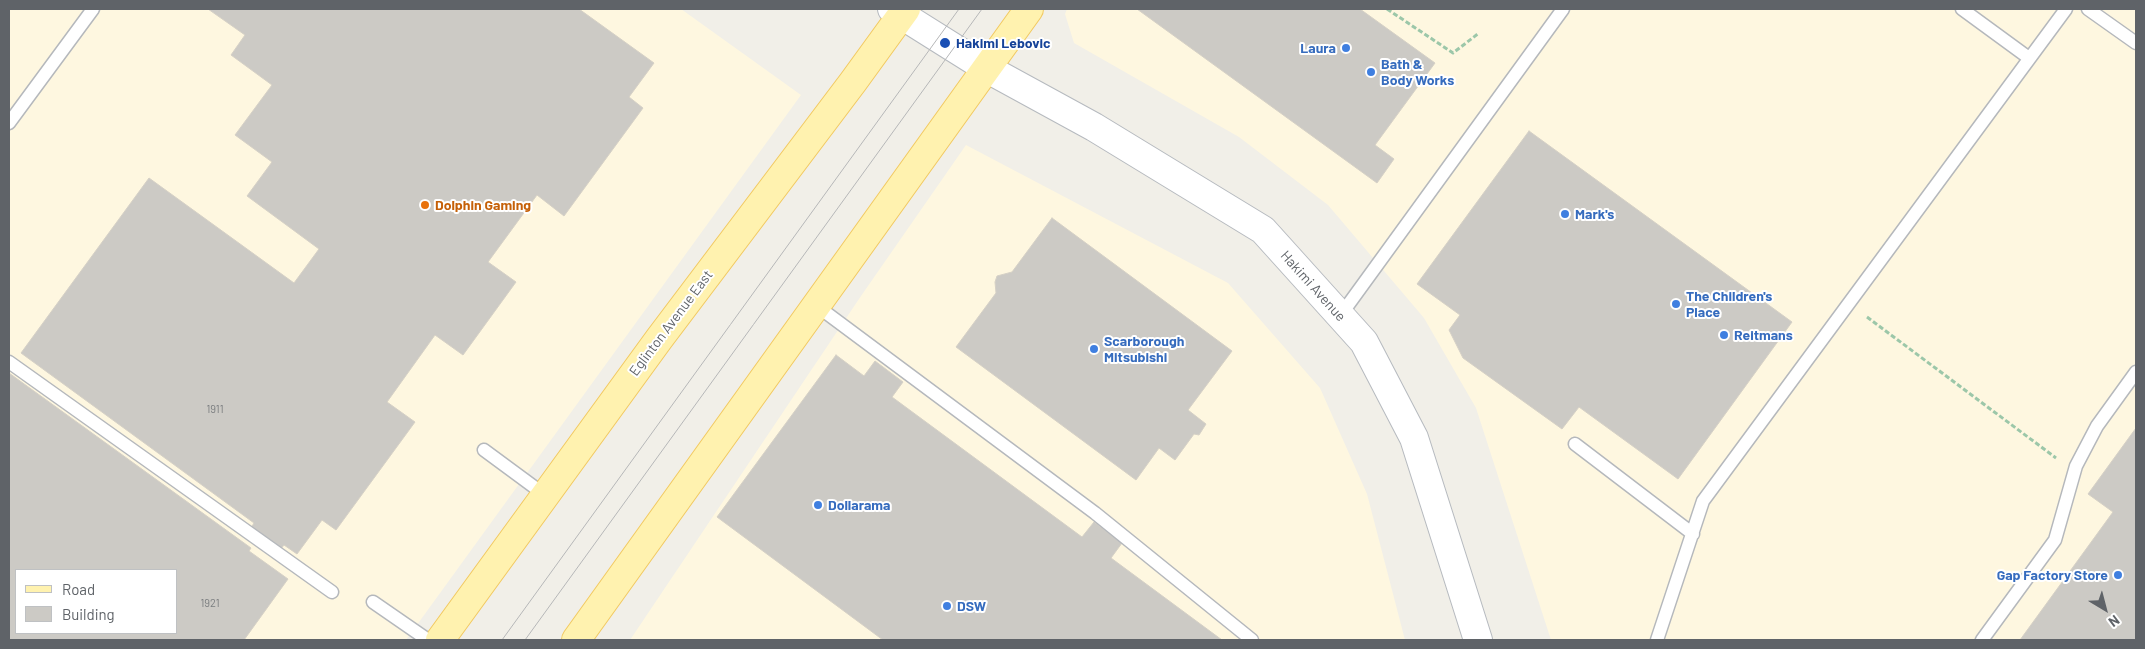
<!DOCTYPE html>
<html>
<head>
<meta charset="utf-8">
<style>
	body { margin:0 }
	#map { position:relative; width:2145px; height:649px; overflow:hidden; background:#f1efe8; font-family:Barlow,sans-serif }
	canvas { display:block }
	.frame { position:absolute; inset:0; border:10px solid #5f6368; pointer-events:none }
	.legend { position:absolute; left:15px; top:569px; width:162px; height:65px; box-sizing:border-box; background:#fff; border:1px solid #bfc1c3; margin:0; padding:6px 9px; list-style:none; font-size:15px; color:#5f6368 }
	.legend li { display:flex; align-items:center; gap:10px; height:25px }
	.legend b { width:25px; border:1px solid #bfc1c3 }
	.north { position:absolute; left:2080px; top:584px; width:50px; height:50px; -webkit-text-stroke:4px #fff; paint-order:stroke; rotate:143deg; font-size:14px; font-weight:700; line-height:20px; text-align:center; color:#5f6368 }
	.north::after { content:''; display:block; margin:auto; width:18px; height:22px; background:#5f6368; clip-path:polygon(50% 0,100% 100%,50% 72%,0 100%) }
</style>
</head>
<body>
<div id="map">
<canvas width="2145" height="649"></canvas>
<div class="frame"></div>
<ul class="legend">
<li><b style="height:6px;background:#fff2af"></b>Road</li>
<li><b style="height:14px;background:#cccac5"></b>Building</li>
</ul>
<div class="north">N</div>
</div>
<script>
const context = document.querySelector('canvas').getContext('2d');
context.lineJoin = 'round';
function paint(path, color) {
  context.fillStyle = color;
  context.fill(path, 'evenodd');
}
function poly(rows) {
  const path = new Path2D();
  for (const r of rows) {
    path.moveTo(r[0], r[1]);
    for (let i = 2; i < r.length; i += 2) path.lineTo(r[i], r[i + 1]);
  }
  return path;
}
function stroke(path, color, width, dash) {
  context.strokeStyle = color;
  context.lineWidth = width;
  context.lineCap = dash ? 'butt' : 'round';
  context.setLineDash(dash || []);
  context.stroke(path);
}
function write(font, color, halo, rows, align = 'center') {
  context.font = font + ' Barlow,sans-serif';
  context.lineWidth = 4;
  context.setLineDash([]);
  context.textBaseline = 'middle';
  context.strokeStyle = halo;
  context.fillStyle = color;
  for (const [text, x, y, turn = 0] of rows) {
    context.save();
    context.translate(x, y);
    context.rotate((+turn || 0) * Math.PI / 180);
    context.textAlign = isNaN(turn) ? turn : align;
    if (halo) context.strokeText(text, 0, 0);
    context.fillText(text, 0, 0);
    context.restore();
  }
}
const commercial = poly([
	[9,9,681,9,801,95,406,640,9,640],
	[16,570,176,570,176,633,16,633],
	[1067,9,2136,9,2136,640,1551,640,1476,408,1424,318,1328,205,1239,137,1074,43,1065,14],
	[966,145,1228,283,1320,388,1367,494,1405,640,630,640,861,296]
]);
const building = poly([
	[208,9,579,9,654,63,629,97,643,108,564,216,537,195,488,262,516,282,463,355,435,335,387,402,415,422,336,530,322,520,297,554,284,545,280,550,251,528,254,523,21,353,149,178,294,283,319,249,247,196,272,162,235,135,272,85,231,55,245,35,208,9],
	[1137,9,1360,9,1435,63,1375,145,1394,159,1377,183,1137,9],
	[1529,131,1792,322,1678,479,1579,407,1562,429,1463,358,1449,330,1460,315,1417,284,1529,131],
	[1052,218,1232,351,1188,410,1206,424,1199,435,1194,434,1175,460,1159,448,1136,480,956,347,996,293,995,282,997,276,1012,272,1052,218],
	[836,355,864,376,875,361,903,382,892,397,1082,537,1094,522,1122,543,1111,558,1222,640,883,640,717,517,836,355],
	[9,373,251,548,249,551,288,579,244,640,9,640,9,373],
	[16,570,176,570,176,633,16,633,16,570],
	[2136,428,2136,640,2020,640,2113,512,2088,494,2136,428]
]);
const path = poly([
	[1387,9,1453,53,1479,33],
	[1867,317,2056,458]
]);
const lane = poly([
	[1962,9,2029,58],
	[2088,9,2136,43],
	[9,123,93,9],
	[817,306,1095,513,1252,640],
	[1340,316,1563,9],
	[9,362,332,592],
	[1575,444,1693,534],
	[484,450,545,495],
	[373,602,428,640],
	[1657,640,1703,501,2066,9],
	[1982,640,2055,540,2076,466,2097,426,2136,372]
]);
const secondary = poly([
	[892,9,986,68,1094,127,1263,230,1364,342,1414,438,1478,640]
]);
const primary = poly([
	[440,640,659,339,853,82,906,9],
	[576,640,1029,9]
]);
const tram = poly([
	[502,640,959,9],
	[525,640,982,9]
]);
const markers = [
	[945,43,6,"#1a4fb4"],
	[1346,48,5,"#3f7fe0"],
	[1371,72,5,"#3f7fe0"],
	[425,205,5,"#e8710a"],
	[1565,214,5,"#3f7fe0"],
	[1676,304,5,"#3f7fe0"],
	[1724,335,5,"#3f7fe0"],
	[1094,349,5,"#3f7fe0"],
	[818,505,5,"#3f7fe0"],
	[2118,575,5,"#3f7fe0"],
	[947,606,5,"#3f7fe0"]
];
const numberNames = [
	["1911",215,409],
	["1921",210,603]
];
const transitNames = [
	["Hakimi Lebovic",956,43]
];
const shopNames = [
	["Laura",1336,48,"right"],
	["Bath &",1381,64],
	["Body Works",1381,80],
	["Mark's",1575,214],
	["The Children's",1686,296],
	["Place",1686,312],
	["Reitmans",1734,335],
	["Scarborough",1104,341],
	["Mitsubishi",1104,357],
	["Dollarama",828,505],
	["Gap Factory Store",2108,575,"right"],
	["DSW",957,606]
];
const foodNames = [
	["Dolphin Gaming",435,205]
];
const streetNames = [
	["Hakimi Avenue",1313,286,48],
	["Eglinton Avenue East",671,323,-53]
];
paint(commercial, '#fef7e0');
paint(building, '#cccac5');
stroke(building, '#d6d1c6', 1);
stroke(lane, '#b5b8bc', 15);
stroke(secondary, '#b6babf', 30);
stroke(primary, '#f2c960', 30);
stroke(path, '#9cc7a9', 3, [5, 2.5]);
stroke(lane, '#fff', 12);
stroke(secondary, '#fff', 28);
stroke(primary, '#fff2af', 28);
stroke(tram, '#b6b7b8', 1);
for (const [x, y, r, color] of markers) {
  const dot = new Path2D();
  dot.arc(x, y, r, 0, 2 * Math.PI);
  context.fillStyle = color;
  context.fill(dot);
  stroke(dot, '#fff', 2);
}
write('11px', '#7a7d7f', null, numberNames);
write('bold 14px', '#164399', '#fff', transitNames, 'left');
write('bold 14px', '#366cbe', '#fff', shopNames, 'left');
write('bold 14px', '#c56008', '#fff', foodNames, 'left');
write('14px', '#5f6368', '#fff', streetNames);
</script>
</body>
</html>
